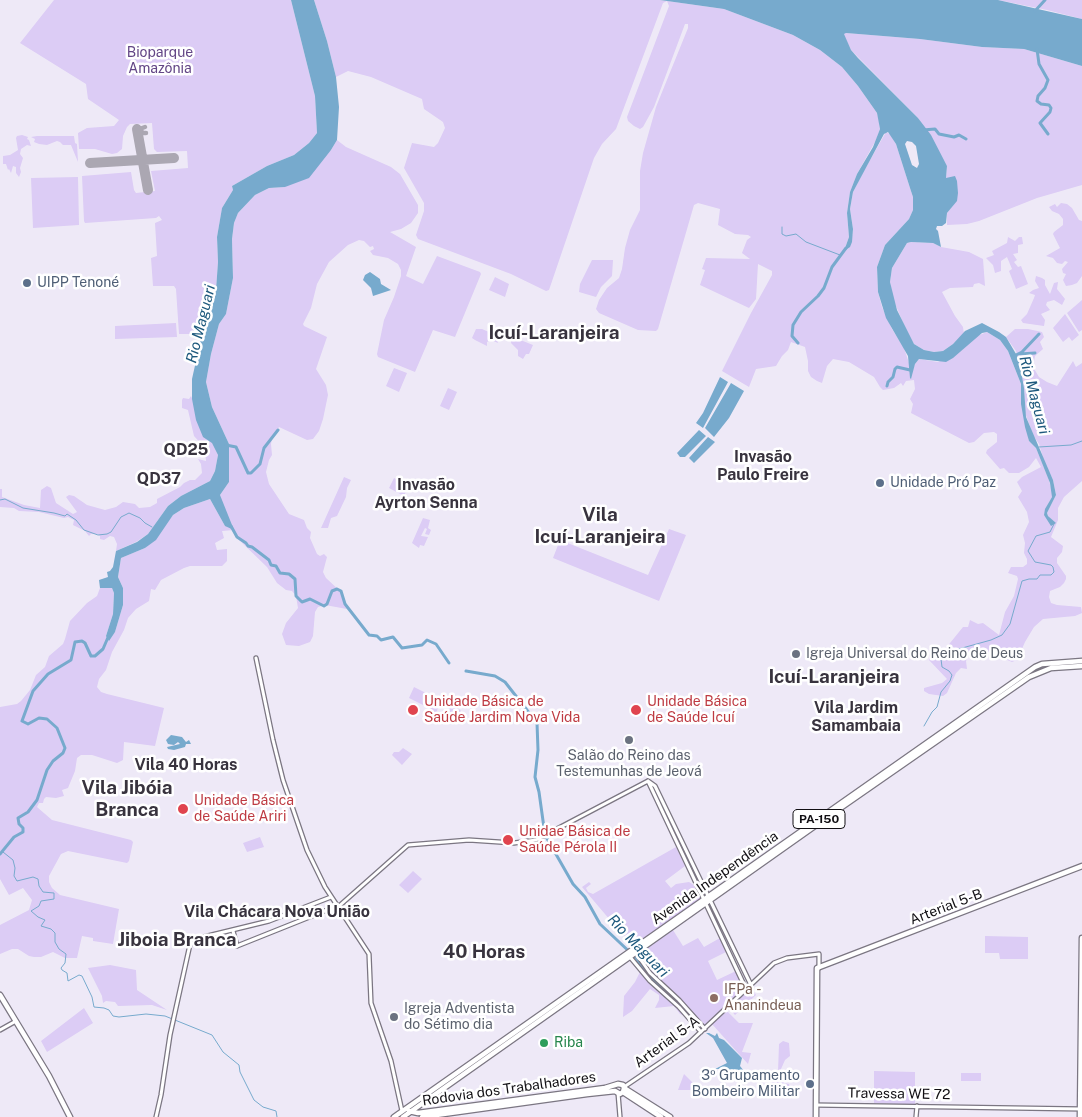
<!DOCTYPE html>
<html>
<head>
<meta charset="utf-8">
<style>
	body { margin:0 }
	canvas { display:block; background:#eee9f7 }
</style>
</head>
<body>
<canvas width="1082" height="1117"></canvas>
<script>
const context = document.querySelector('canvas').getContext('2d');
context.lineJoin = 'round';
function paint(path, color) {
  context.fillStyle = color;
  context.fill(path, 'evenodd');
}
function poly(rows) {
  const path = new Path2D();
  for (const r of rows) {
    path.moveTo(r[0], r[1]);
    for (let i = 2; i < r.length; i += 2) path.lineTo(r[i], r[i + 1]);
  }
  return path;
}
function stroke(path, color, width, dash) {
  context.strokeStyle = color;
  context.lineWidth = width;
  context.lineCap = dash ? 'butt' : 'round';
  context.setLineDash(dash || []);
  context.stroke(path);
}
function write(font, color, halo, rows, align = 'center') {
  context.font = font + ' "Public Sans",sans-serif';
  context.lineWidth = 5;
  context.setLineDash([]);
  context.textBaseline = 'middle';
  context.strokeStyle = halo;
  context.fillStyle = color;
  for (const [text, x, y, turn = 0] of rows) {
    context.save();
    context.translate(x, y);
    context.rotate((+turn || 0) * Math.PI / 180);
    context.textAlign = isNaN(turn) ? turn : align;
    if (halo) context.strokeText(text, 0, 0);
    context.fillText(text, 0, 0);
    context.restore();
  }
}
const green = poly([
	[54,0,291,0,315,96,317,133,309,143,294,155,267,166,232,186,233,190,222,208,217,237,218,262,216,290,202,334,179,334,176,289,174,286,153,286,151,258,157,256,155,223,162,220,159,216,156,218,85,223,84,221,82,176,131,172,134,190,136,193,155,191,151,171,188,168,187,151,157,152,154,149,152,123,130,124,127,127,123,136,122,149,117,153,112,154,95,149,79,149,78,133,87,128,114,126,119,120,88,99,86,84,20,43],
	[314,0,660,0,724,9,793,35,820,50,842,67,858,86,877,113,879,121,880,129,876,140,857,174,850,192,847,213,849,237,844,251,852,237,853,229,850,209,853,192,862,174,886,132,890,134,896,144,910,188,913,197,913,210,909,219,885,245,877,267,878,292,882,307,892,329,904,348,909,363,913,369,915,364,919,359,938,362,962,350,977,336,987,332,1000,340,1008,351,1021,384,1021,404,1025,407,1024,388,1016,351,1006,337,1015,329,1028,329,1042,332,1044,337,1040,342,1043,349,1035,356,1033,367,1039,377,1047,382,1057,386,1073,361,1076,367,1082,363,1082,481,1064,497,1058,508,1058,520,1051,537,1063,546,1062,552,1057,558,1057,563,1066,576,1066,579,1064,583,1060,587,1050,591,1049,597,1051,603,1057,605,1081,607,1082,613,1075,616,1043,619,1034,627,1025,642,1017,660,1012,662,989,652,978,656,970,653,966,661,967,669,961,668,956,673,947,693,943,696,929,694,924,691,924,688,942,683,947,679,929,660,929,655,935,648,940,651,946,648,963,627,968,627,970,620,978,624,983,623,999,635,1005,612,1014,596,1018,579,1017,576,1008,573,1011,567,1023,567,1027,564,1027,559,1024,553,1025,543,1023,535,1029,522,1027,512,1018,497,1022,491,1017,482,1022,477,1041,467,1036,458,1029,467,1019,473,1009,473,1004,468,1000,469,986,453,987,450,997,442,997,434,994,432,984,433,974,442,969,443,911,413,913,404,910,399,915,389,914,380,906,381,903,386,901,383,894,388,883,390,880,387,874,377,849,362,833,359,827,366,822,383,817,381,811,377,808,371,808,361,805,347,791,342,788,350,782,356,776,366,756,369,749,387,722,371,751,313,772,275,772,271,758,264,756,299,749,308,700,285,705,270,702,269,706,258,750,259,742,253,747,240,751,237,748,235,735,234,718,225,720,209,698,203,694,205,658,329,656,331,638,330,599,313,596,309,599,300,607,288,619,278,622,269,625,248,630,230,640,210,640,171,643,153,656,107,688,28,688,24,685,24,654,107,643,127,640,129,634,126,628,121,627,117,669,6,667,1,663,3,616,129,602,144,594,158,549,290,546,291,511,274,418,239,416,235,424,211,424,203,404,168,412,143,434,147,438,143,445,128,443,122,424,109,422,99,371,77,348,71,336,77,327,41],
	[1023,407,1033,435,1039,444,1045,464,1053,480,1056,495,1047,513,1048,516,1055,523,1044,515,1047,506,1052,497,1052,491,1048,477,1036,448,1029,441],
	[998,0,1082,0,1082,19,1047,10],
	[846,33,920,39,982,47,1024,49,1082,66,1082,185,1037,198,979,221,967,224,947,225,947,213,957,200,946,178,947,166,918,118,851,50,843,34],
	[22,135,28,137,27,139,29,140,31,146,27,145,21,149,20,154,23,158,20,168,21,172,19,177,16,173,16,167,13,166,11,173,9,169,8,170,6,164,3,164,3,156,10,155,18,150,16,138,17,136],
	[37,136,74,136,75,143,77,144,78,162,71,145,63,145,60,142,57,141,47,145,39,144,34,142,35,139,31,137],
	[337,140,346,147,391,167,400,174,418,205,418,213,411,223,401,229,390,232,416,247,406,276,423,284,437,256,480,272,481,274,455,337,433,330,415,372,378,357,377,354,384,320,394,297,401,276,401,270,398,264,388,258,373,255,370,251,374,249,373,246,370,247,364,241,359,240,348,245,329,262,317,284,311,308,303,324,304,326,327,337,316,369,326,385,328,395,323,419,319,431,313,439,307,440,279,427,272,438,271,444,272,455,269,460,266,472,269,484,289,514,304,520,307,528,311,532,310,538,317,554,320,556,324,554,327,557,323,572,326,578,340,591,348,607,347,609,325,605,318,607,315,612,313,636,310,642,299,646,286,645,282,634,286,623,298,608,296,596,292,591,286,590,277,583,267,567,236,537,234,530,222,531,224,538,215,543,217,550,227,549,227,561,222,566,190,566,184,568,161,580,155,590,151,589,149,601,136,609,128,618,124,630,112,652,106,670,99,679,97,687,101,692,107,694,164,708,155,746,124,742,123,760,117,763,92,755,81,755,77,758,75,771,68,788,62,790,64,796,56,798,46,797,44,799,43,803,39,803,37,807,52,820,131,840,133,842,129,861,127,863,68,851,61,854,49,876,49,882,52,888,60,895,119,909,113,944,93,941,93,938,82,936,77,958,65,958,53,952,41,957,34,957,29,956,18,949,12,949,0,954,0,925,29,910,32,900,23,888,9,895,0,879,0,707,17,704,21,701,30,690,36,675,45,667,49,656,63,644,65,639,70,621,87,603,97,596,100,588,112,588,114,593,113,614,106,636,115,632,123,605,123,588,118,577,121,558,145,548,173,515,184,508,210,499,225,526,220,495,229,482,229,444,212,407,206,382,211,354,219,324,226,314,233,278,232,239,234,223,238,213,255,195,269,188,285,187,331,150],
	[78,177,79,225,33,228,31,178],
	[1061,203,1067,204,1072,208,1079,220,1082,221,1082,276,1077,283,1072,285,1066,286,1063,280,1066,274,1063,273,1062,269,1068,262,1065,261,1062,264,1057,263,1053,258,1046,256,1060,248,1053,234,1054,232,1063,225,1063,219,1059,214,1052,211,1049,207,1055,204,1057,207],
	[1008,237,1015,241,1019,237,1022,237,1023,244,1018,245,1018,253,1013,254,1017,260,1014,262,1018,267,1021,266,1028,284,1016,289,1009,271,1012,269,1007,257,1001,261,1001,271,995,273,993,265,986,258,994,255,992,251,1007,243],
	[911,242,933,243,941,247,969,252,983,259,985,286,979,283,974,284,973,287,950,288,942,292,955,316,963,327,964,334,953,344,943,351,934,352,924,350,914,344,908,334,893,299,890,282,892,268,907,243],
	[592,260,613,260,612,276,601,287,596,297,579,292,580,284],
	[1036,276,1042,278,1045,280,1045,285,1050,294,1054,283,1058,282,1057,289,1065,299,1062,305,1054,300,1047,302,1046,305,1050,310,1041,314,1045,320,1044,326,1023,323,1021,320,1027,314,1034,298,1035,295,1029,293,1033,290,1039,288,1035,281],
	[495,277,509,284,505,297,489,290],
	[1082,300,1082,330,1079,332,1067,313],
	[1065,314,1079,335,1072,341,1069,337,1063,342,1053,328],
	[176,323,177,337,115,339,115,326],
	[476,329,482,329,491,333,496,337,498,343,491,340,487,342,487,346,475,340,472,338],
	[512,339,516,341,518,339,533,345,529,354,526,354,523,359,518,356,518,350,511,343],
	[394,368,407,373,399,392,386,386],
	[448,388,457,392,449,410,440,406],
	[191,396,218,455,215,471,210,481,181,496,168,506,148,534,136,542,116,551,117,544,114,537,110,536,104,540,100,539,100,536,97,534,91,534,89,536,85,531,73,525,74,520,68,517,64,518,39,512,19,511,14,508,0,507,0,489,2,489,2,497,24,505,40,508,41,490,47,486,51,488,56,503,73,514,77,512,66,497,69,495,74,496,87,505,105,510,116,507,123,502,135,504,139,508,150,507,157,503,157,499,180,487,184,483,190,480,195,480,202,473,201,464,198,459,206,461,205,448,194,436,188,410,182,408,182,400,183,398,189,399],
	[344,477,351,480,347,488,346,497,337,516,331,518,328,528,321,528],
	[394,478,409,485,404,496,389,488],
	[423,518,430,520,428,528,431,530,429,535,425,534,427,529,425,528,421,536,428,537,424,546,420,545,419,548,412,543],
	[669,529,686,535,659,601,553,558,560,540,648,575],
	[414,687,430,695,425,706,409,698],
	[449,700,461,711,458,717,455,715,453,716,450,723,445,723,446,717,442,716,433,723,431,710,429,708,431,706,436,706,438,707,437,711,440,713,447,713,450,709,444,706],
	[403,748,412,754,402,765,392,755,394,752,399,752],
	[260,837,264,847,247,852,243,843],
	[676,847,685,866,665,881,671,888,676,884,689,882,694,885,701,899,633,947,582,887,589,882,591,884,586,888,588,892,593,894],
	[413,871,422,879,408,893,399,885],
	[673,930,683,946,698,938,704,947,720,938,726,952,708,961,717,980,736,971,745,988,701,1031,685,1016,680,1014,674,1006,655,1008,659,1000,659,995,650,989,632,1011,623,1017,624,996,635,982,644,964,642,960,645,955,644,950],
	[985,936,1028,937,1028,959,1000,959,999,953,985,953],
	[110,965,136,970,137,990,167,1010,152,1005,118,1006,115,1002,106,1001,103,1003,102,996,88,968],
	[751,987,756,995,735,1015,729,1008],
	[84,1008,93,1023,47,1052,41,1041],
	[726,1010,739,1023,753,1023,742,1052,751,1053,748,1064,711,1023],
	[783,1041,789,1043,790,1056,785,1060,781,1069,781,1079,784,1083,789,1084,790,1089,783,1090,776,1099,768,1091,769,1088,778,1072,779,1044],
	[874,1071,915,1072,915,1105,874,1103],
	[961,1073,981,1073,981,1081,961,1081],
	[684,1074,700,1090,678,1090]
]);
const water = poly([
	[291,0,314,0,327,41,336,77,339,107,337,140,331,150,309,178,285,187,269,188,255,195,238,213,234,223,232,239,233,278,226,314,219,324,211,354,206,382,212,407,229,444,229,482,220,495,234,530,225,526,210,499,184,508,173,515,156,540,145,548,121,558,118,577,123,588,123,605,115,632,109,641,106,636,113,614,114,593,112,588,100,588,99,580,108,577,107,572,110,571,113,567,116,551,137,542,148,534,168,506,181,496,210,481,215,471,218,455,212,443,203,437,196,420,192,399,192,379,202,334,216,290,218,262,217,237,222,208,233,190,232,186,267,166,294,155,309,143,317,133,315,96],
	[660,0,998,0,1082,19,1082,66,1024,49,982,47,920,39,846,33,844,34,851,50,858,58,918,118,931,135,947,166,946,178,955,176,957,181,958,193,957,201,947,213,946,223,942,226,937,226,936,229,938,231,941,247,933,243,911,242,907,243,892,268,890,282,897,310,914,344,924,350,934,352,943,351,953,344,965,331,982,323,999,332,1006,337,1019,359,1024,388,1026,417,1053,480,1056,495,1047,513,1048,516,1056,523,1051,526,1044,515,1045,509,1052,497,1050,483,1036,448,1029,441,1025,427,1021,404,1021,384,1008,351,1000,340,987,332,982,333,953,358,946,362,919,359,915,364,911,379,910,378,908,356,886,318,878,292,877,267,885,245,909,219,913,210,913,197,910,188,896,144,888,132,884,134,853,192,850,209,853,229,852,242,850,247,844,251,849,237,847,213,850,192,857,174,873,147,880,129,877,113,858,86,842,67,820,50,793,35,724,9],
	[907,141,912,142,916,146,919,164,917,168,912,165,905,144],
	[370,272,380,279,381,284,391,290,373,296,371,288,363,280,365,275],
	[720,377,728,382,703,428,696,423,703,413],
	[731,383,744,391,729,418,714,437,705,428],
	[699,430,706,436,685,457,680,457,677,453],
	[708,437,715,442,694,463,689,458],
	[171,735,182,737,186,742,189,740,191,744,186,744,185,747,174,750,168,749,167,747,180,744,178,742,174,745,168,744,166,740],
	[706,1033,709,1033,715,1036,717,1033,719,1038,724,1040,742,1058,740,1066,744,1071,740,1073,732,1069,724,1073,719,1069,715,1069,727,1063,713,1038]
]);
const stream = poly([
	[782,227,782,234,786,236,796,234,806,242,840,255],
	[1039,447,1071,445,1082,441],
	[0,500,5,499,23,508,54,513,65,516,67,514,76,520,84,530,98,535,107,534,111,532,121,517,129,513,140,518,145,523,152,527],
	[924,726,932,712,937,707,941,692,950,681,952,675,949,671,942,667,941,659,955,650,991,640,1002,635,1010,624,1022,581,1029,579,1037,579,1040,575,1051,575,1054,572,1053,567,1051,565,1035,562,1028,551,1036,536,1050,532,1054,524],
	[3,852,13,860,15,868,14,876,17,881,33,877,38,879,39,886,43,892,54,893,54,899,41,901,39,906,31,911,38,917,45,920,41,926,51,929,55,933,55,942,59,949,66,954,65,963,61,968,62,970,67,973,68,981,79,975,82,976,92,997,94,1007,104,1008,109,1010,113,1016,119,1017,146,1014,165,1016,212,1035,223,1052,239,1065,240,1072,254,1100,263,1107,276,1111,277,1117]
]);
const river = poly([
	[1035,11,1045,0],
	[1037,49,1039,64,1048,80,1045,88,1038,96,1037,101,1041,104,1049,105,1051,108,1050,112,1040,123,1048,134],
	[923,130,935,129,939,134,954,137,959,135,966,139],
	[798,343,792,336,793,325,801,312,818,296,824,288,832,267,846,248],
	[1020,354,1035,353],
	[1014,356,1022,352,1039,334],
	[887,386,888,382,893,377,895,369,897,367,910,370,912,367],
	[226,445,236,447,248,473,251,473,260,464,264,448,278,430],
	[231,526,237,537,246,543,248,546,252,547,269,560,271,565,276,566,280,573,289,574,295,579,296,596,302,602,310,599,324,606,327,604,332,591,337,589,341,591,345,604,369,635,377,636,381,640,393,637,402,648,422,645,427,640,436,644,449,663],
	[466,671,495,676,505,682,537,723,538,750,535,777,539,792,545,835,573,884,585,897,600,924,635,957,651,978,675,998,683,1010],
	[0,854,14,837,23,832,23,828,19,824,18,818,28,812,37,800,47,770,53,761,63,753,65,748,57,728,47,719,39,718,28,724,22,721,33,691,48,674,71,660,75,642,82,641,85,643,91,656,95,656,103,649,109,635],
	[740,1070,749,1077]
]);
const taxiway = poly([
	[141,129,142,133,146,133],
	[137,130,145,127]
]);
const runway = poly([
	[137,129,148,190],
	[90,163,174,158]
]);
const secondary = poly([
	[256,658,273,740,283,780,307,850,325,887,369,954,371,1003,391,1061,402,1111],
	[648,781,746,989],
	[648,781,655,786,751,985],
	[338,907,408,845,469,840,514,843,536,840,648,781],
	[233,931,237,946,337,906],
	[636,953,650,973,679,1000,705,1029],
	[630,957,650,981,679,1007,701,1032],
	[0,1030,16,1021],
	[624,1087,689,1043,774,963,787,958,819,954,819,968],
	[618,1093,620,1117],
	[816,1105,1081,1109],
	[156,1117,161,1095,170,1035,191,940,269,921,331,897],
	[916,1117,917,1106]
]);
const primary = poly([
	[0,995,49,1076,70,1117],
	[624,1088,670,1117],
	[623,1092,661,1117],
	[409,1111,418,1113,605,1088,618,1084,623,1085,624,1088,623,1092,620,1094,615,1091,587,1094,422,1117],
	[394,1117,1035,667,1042,664,1082,661],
	[403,1117,839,809,1029,677,1051,668,1082,666],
	[816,1117,817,968,1082,866],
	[1080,1117,1082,938]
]);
const markers = [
	[27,283,5,"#5c6f8a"],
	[880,483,5,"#5c6f8a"],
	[796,654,5,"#6b7280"],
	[413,710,6,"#e0444e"],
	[636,710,6,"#e0444e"],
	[629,740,5,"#6b7280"],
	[183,809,6,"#e0444e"],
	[508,840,6,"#e0444e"],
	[714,998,5,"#8d6e63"],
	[394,1017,5,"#6b7280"],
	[544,1043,5,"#2e9e5b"],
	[810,1084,5,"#5c6f8a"]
];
const shields = [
	[819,819,52]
];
const shieldNames = [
	["PA-150",819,819]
];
const parkNames = [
	["Bioparque",160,53],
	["Amazônia",160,69]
];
const serviceNames = [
	["UIPP Tenoné",37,283],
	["Unidade Pró Paz",890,483],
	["3º Grupamento",800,1076,"right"],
	["Bombeiro Militar",800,1092,"right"]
];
const worshipNames = [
	["Igreja Universal do Reino de Deus",806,654],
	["Salão do Reino das",629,756,"center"],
	["Testemunhas de Jeová",629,772,"center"],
	["Igreja Adventista",404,1009],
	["do Sétimo dia",404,1025]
];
const healthNames = [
	["Unidade Básica de",424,702],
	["Saúde Jardim Nova Vida",424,718],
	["Unidade Básica",647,702],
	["de Saúde Icuí",647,718],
	["Unidade Básica",194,801],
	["de Saúde Ariri",194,817],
	["Unidae Básica de",519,832],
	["Saúde Pérola II",519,848]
];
const streetNames = [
	["Avenida Independência",715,878,-35],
	["Arterial 5-B",946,907,-21],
	["Arterial 5-A",667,1042,-36],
	["Rodovia dos Trabalhadores",509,1089,-8],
	["Travessa WE 72",899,1094,1]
];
const educationNames = [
	["IFPa -",724,990],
	["Ananindeua",724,1006]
];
const leisureNames = [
	["Riba",554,1043]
];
const waterNames = [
	["Rio Maguari",201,324,-76],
	["Rio Maguari",1034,395,75],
	["Rio Maguari",638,946,46]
];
const quarterNames = [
	["QD25",186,450],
	["Invasão",763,457],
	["Paulo Freire",763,475],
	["QD37",159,479],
	["Invasão",426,485],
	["Ayrton Senna",426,503],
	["Vila Jardim",856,708],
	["Samambaia",856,726],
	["Vila 40 Horas",186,765],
	["Vila Chácara Nova União",277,912]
];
const districtNames = [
	["Icuí-Laranjeira",554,333],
	["Vila",600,515],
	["Icuí-Laranjeira",600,537],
	["Icuí-Laranjeira",834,677],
	["Vila Jibóia",127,788],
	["Branca",127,810],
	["Jiboia Branca",177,940],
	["40 Horas",484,952]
];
paint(green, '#dcccf5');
paint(water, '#77aacd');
stroke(stream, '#77aacd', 1);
stroke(river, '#77aacd', 3);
stroke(taxiway, '#aba7b2', 4.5);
stroke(runway, '#aba7b2', 10);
stroke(secondary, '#7b7682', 5.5);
stroke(primary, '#7b7682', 7);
stroke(secondary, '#fff', 3);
stroke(primary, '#fff', 4.5);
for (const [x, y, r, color] of markers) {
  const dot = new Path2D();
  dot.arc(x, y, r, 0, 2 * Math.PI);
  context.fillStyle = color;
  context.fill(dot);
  stroke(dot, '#fff', 2);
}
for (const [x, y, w] of shields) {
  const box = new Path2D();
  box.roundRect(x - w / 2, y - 9.5, w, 19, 4);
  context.fillStyle = '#fff';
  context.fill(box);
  stroke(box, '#110f13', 1);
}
write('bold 12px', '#110f13', null, shieldNames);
write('14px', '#634686', '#fff', parkNames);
write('14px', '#4e5e75', '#fff', serviceNames, 'left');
write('14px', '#5b616d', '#fff', worshipNames, 'left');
write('14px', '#be3a42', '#fff', healthNames, 'left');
write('14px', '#110f13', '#fff', streetNames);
write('14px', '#785e54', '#fff', educationNames, 'left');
write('14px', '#27864d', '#fff', leisureNames, 'left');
write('italic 15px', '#1e597d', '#fff', waterNames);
write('bold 16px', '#38333e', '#fff', quarterNames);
write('bold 19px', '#38333e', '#fff', districtNames);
</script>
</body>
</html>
